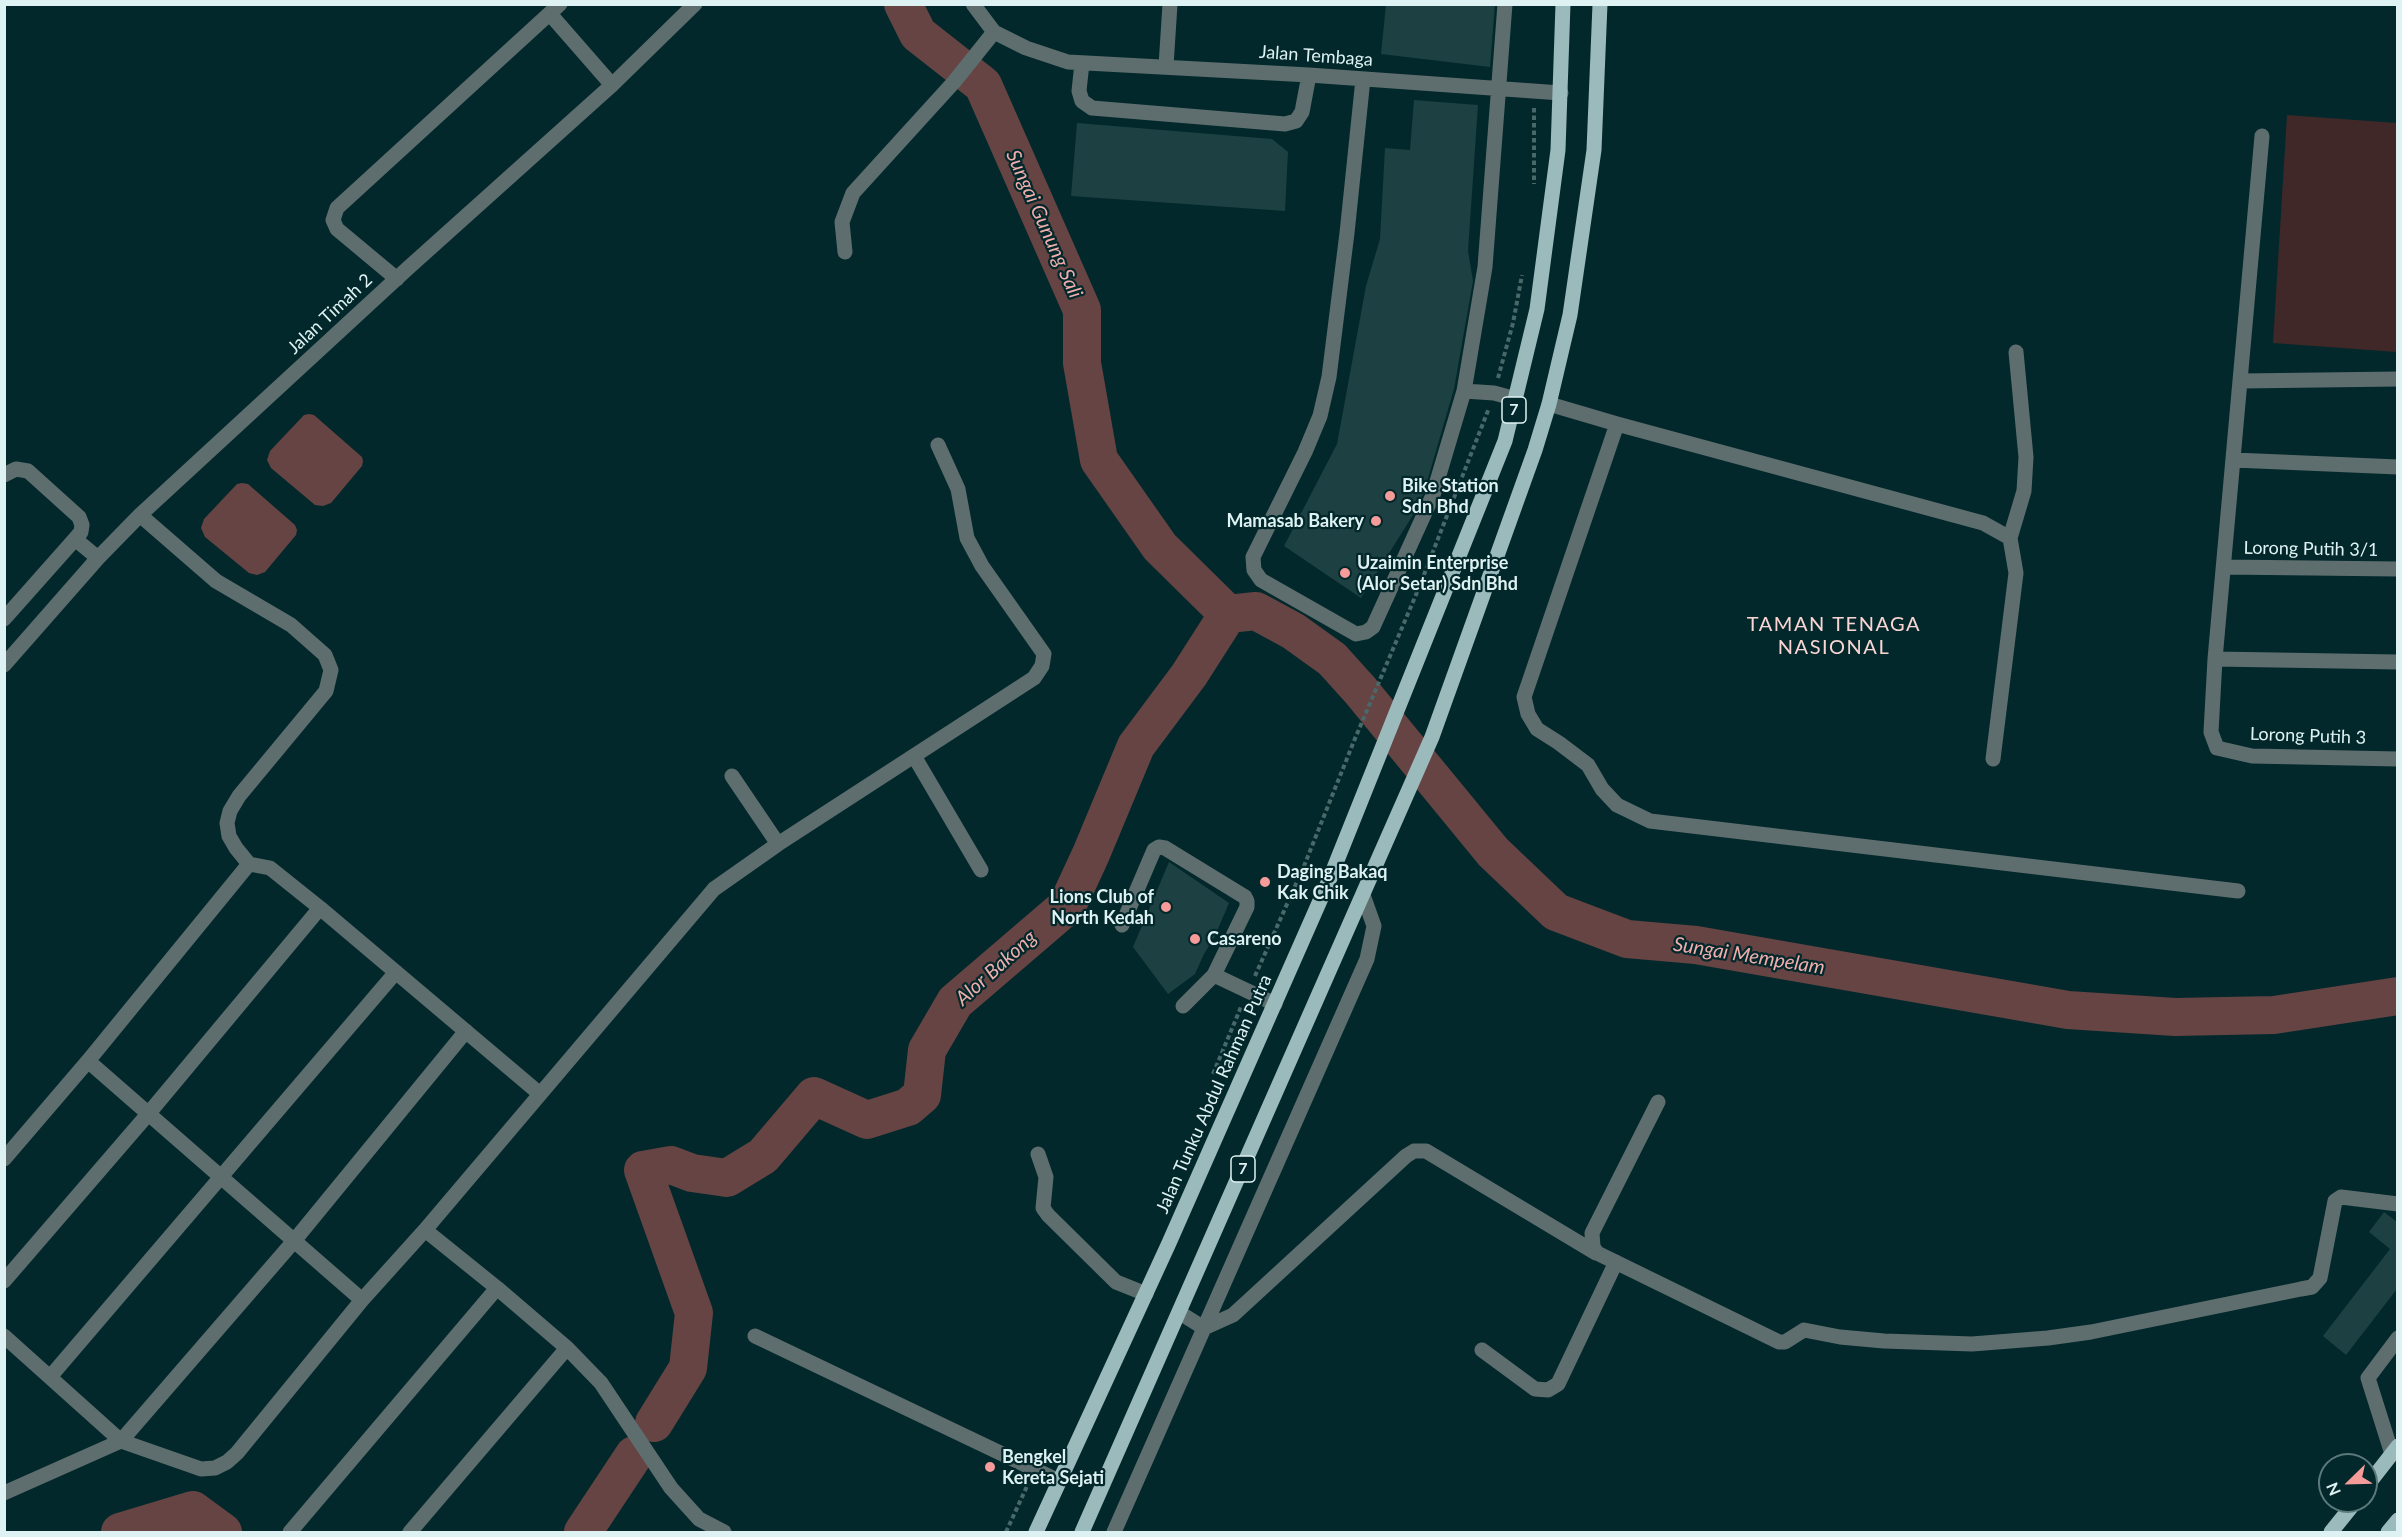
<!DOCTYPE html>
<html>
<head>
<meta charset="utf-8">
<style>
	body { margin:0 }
	#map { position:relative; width:2402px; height:1537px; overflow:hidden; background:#03282b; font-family:Lato,sans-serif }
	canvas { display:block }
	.frame { position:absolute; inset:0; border:6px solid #dff2f3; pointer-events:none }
	.north { position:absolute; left:2318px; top:1453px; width:60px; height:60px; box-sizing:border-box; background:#03282b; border:2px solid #5b797b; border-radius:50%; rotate:247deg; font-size:16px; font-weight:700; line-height:24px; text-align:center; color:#dff2f3 }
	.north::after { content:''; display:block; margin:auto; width:21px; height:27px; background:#f59b9a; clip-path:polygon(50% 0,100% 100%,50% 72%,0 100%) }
</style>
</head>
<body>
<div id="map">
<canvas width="2402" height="1537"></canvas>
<div class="frame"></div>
<div class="north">N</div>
</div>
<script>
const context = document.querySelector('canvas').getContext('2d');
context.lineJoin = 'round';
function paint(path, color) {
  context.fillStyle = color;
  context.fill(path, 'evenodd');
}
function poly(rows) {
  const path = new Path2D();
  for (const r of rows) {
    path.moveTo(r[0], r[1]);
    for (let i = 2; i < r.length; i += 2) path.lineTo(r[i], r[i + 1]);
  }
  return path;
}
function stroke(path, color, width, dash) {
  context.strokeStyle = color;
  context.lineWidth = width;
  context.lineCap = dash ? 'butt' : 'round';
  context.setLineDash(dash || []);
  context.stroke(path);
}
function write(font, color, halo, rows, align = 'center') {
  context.font = font + ' Lato,sans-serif';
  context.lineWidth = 4.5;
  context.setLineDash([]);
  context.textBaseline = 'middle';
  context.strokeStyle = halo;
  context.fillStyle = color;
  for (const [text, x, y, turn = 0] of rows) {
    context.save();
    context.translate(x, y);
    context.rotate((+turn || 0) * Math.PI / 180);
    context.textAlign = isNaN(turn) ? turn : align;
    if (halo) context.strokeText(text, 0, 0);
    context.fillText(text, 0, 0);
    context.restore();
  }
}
const green = poly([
	[2287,115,2397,123,2397,352,2273,343]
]);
const water = poly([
	[309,414,314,415,362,457,363,461,362,466,331,503,323,506,315,505,271,468,267,460,270,451,304,415],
	[242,483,248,484,295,525,297,530,296,535,265,572,257,575,249,573,205,537,201,528,204,519,237,484]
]);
const river = poly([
	[903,4,918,34,983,85,1082,310,1082,363,1099,460,1160,547,1228,614],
	[1228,614,1256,611,1293,631,1332,659,1360,690,1493,852,1556,912,1627,939,1696,945,2068,1010,2175,1017,2274,1015,2398,996],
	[654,1423,688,1368,694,1313,643,1170,671,1165,692,1173,727,1178,763,1156,814,1096,867,1120,908,1107,922,1095,927,1050,955,1002,1067,906,1091,854,1136,746,1189,675,1228,614],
	[120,1532,193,1510,223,1532],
	[583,1532,634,1455]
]);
const building = poly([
	[1386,4,1495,4,1490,67,1381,54],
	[1414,100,1478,105,1468,251,1473,281,1454,389,1424,492,1413,515,1361,598,1284,546,1337,444,1366,286,1380,239,1385,148,1410,150],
	[1077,123,1272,139,1288,152,1285,211,1071,196],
	[1169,862,1229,903,1215,936,1204,954,1195,974,1168,994,1133,947],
	[2384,1212,2397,1222,2397,1289,2346,1355,2323,1336,2390,1249,2369,1232]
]);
const path = poly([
	[1534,108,1534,184],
	[1498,378,1513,323,1522,275],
	[1255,976,1304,866,1354,741,1418,590,1489,408],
	[1213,1074,1241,1007],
	[1006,1532,1028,1484]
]);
const minor = poly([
	[973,4,994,32,1026,48,1068,62,1309,75,1561,93],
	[550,14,612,85],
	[1082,63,1079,91,1082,101,1092,108,1285,124,1296,121,1302,112,1309,75],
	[1166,66,1170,4],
	[1363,79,1347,233,1329,377,1320,416,1305,452,1253,557,1254,570,1261,580,1356,634,1366,632,1373,627,1433,495,1464,391,1485,267,1505,4],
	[2262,136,2215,659,2211,732,2217,748,2252,756,2398,759],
	[845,252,842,222,853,193,954,82,994,32],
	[397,279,337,229,333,220,337,208,560,4],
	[2241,381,2398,379],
	[1464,391,1494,393,1516,399],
	[1549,404,1617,424,1983,523,2010,538,2016,573,1993,759],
	[1617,424,1524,697,1528,714,1537,729,1559,743,1588,765,1602,789,1617,805,1650,821,2238,891],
	[2234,460,2398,467],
	[4,475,16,469,28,471,79,517,82,525,81,532,75,539,4,619],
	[140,515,216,581,291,625,325,655,331,670,326,691,239,796,230,811,227,823,229,836,236,848,249,864,270,868,320,908,540,1094],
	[2010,538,2024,491,2026,457,2016,352],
	[75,539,98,558],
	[2224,567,2398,569],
	[2215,659,2398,662],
	[4,665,98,558,140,515,407,269,612,85,695,4],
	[914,756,981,870],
	[732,776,778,844],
	[1122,925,1154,850,1159,847,1165,848,1245,897,1247,901,1247,907,1214,975],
	[1183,1006,1214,975,1275,1004],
	[88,1061,362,1300],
	[1658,1102,1592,1233,1593,1247,1597,1253,1779,1342,1785,1342,1804,1330,1840,1337,1884,1341,1972,1344,2048,1338,2091,1332,2301,1289,2312,1287,2320,1278,2335,1201,2341,1197,2398,1204],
	[1038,1154,1046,1177,1043,1208,1048,1215,1116,1282,1146,1294],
	[4,1159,88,1061,249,864],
	[4,1281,149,1113,320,908],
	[1180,1313,1204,1328,1233,1315,1406,1156,1414,1151,1426,1151,1596,1253],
	[4,1336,121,1441,201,1469,215,1468,227,1462,237,1453,362,1300,425,1230],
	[755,1336,1059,1481],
	[1482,1350,1535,1389,1548,1390,1558,1384,1616,1262],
	[50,1377,396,972],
	[2392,1454,2368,1378,2398,1338],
	[4,1493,121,1441,294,1241,466,1031],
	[290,1532,497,1288],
	[410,1532,567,1348],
	[724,1532,699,1519,671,1488,601,1383,567,1348,497,1288,425,1230,714,889,778,844,1034,678,1042,666,1044,654,982,566,967,538,958,489,938,445],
	[1114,1532,1367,959,1374,926,1363,895]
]);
const major = poly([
	[2366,1487,2398,1446],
	[1036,1532,1169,1243,1330,878,1505,441,1537,309,1558,150,1563,4],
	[1082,1532,1432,737,1535,450,1549,404,1570,315,1594,150,1600,4],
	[2331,1532,2356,1501],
	[2388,1532,2398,1520]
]);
const markers = [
	[1390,496,6,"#f59b9a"],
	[1376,521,6,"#f59b9a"],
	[1345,573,6,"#f59b9a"],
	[1265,882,6,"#f59b9a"],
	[1166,907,6,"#f59b9a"],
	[1195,939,6,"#f59b9a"],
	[990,1467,6,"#f59b9a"]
];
const shields = [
	[1514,410,24],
	[1243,1169,24]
];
const shieldNames = [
	["7",1514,410],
	["7",1243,1169]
];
const streetNames = [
	["Jalan Tembaga",1316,56,4],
	["Jalan Timah 2",330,314,-43],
	["Lorong Putih 3/1",2311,549,1],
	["Lorong Putih 3",2308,736,2],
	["Jalan Tunku Abdul Rahman Putra",1214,1094,-66]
];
const poiNames = [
	["Bike Station",1402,486],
	["Sdn Bhd",1402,507],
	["Mamasab Bakery",1364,521,"right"],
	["Uzaimin Enterprise",1357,563],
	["(Alor Setar) Sdn Bhd",1357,584],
	["Daging Bakaq",1277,872],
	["Kak Chik",1277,893],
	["Lions Club of",1154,897,"right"],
	["North Kedah",1154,918,"right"],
	["Casareno",1207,939],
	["Bengkel",1002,1457],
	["Kereta Sejati",1002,1478]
];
const waterNames = [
	["Sungai Gunung Sali",1044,224,66],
	["Sungai Mempelam",1749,956,9],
	["Alor Bakong",996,968,-42]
];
const neighbourhoodNames = [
	["TAMAN TENAGA",1834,625],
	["NASIONAL",1834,648]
];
paint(green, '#402828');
paint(water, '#664443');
stroke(river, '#664443', 38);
paint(building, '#1d4042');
stroke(path, '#49686a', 4, [4.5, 3]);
stroke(minor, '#5e6e6f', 15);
stroke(major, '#9ababc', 15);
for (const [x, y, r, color] of markers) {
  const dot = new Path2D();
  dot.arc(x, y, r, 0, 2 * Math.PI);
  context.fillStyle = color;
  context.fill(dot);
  stroke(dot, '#03282b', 2);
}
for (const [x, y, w] of shields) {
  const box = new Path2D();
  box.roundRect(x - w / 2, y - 13, w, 26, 4.5);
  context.fillStyle = '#03282b';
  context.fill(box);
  stroke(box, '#dff2f3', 1.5);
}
write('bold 16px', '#dff2f3', null, shieldNames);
write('18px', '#dff2f3', '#03282b', streetNames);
write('bold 18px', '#dff2f3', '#03282b', poiNames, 'left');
write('italic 20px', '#f0aeac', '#03282b', waterNames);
context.letterSpacing = '1.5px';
write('20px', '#f9d6d4', '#03282b', neighbourhoodNames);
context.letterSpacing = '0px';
</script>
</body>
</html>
